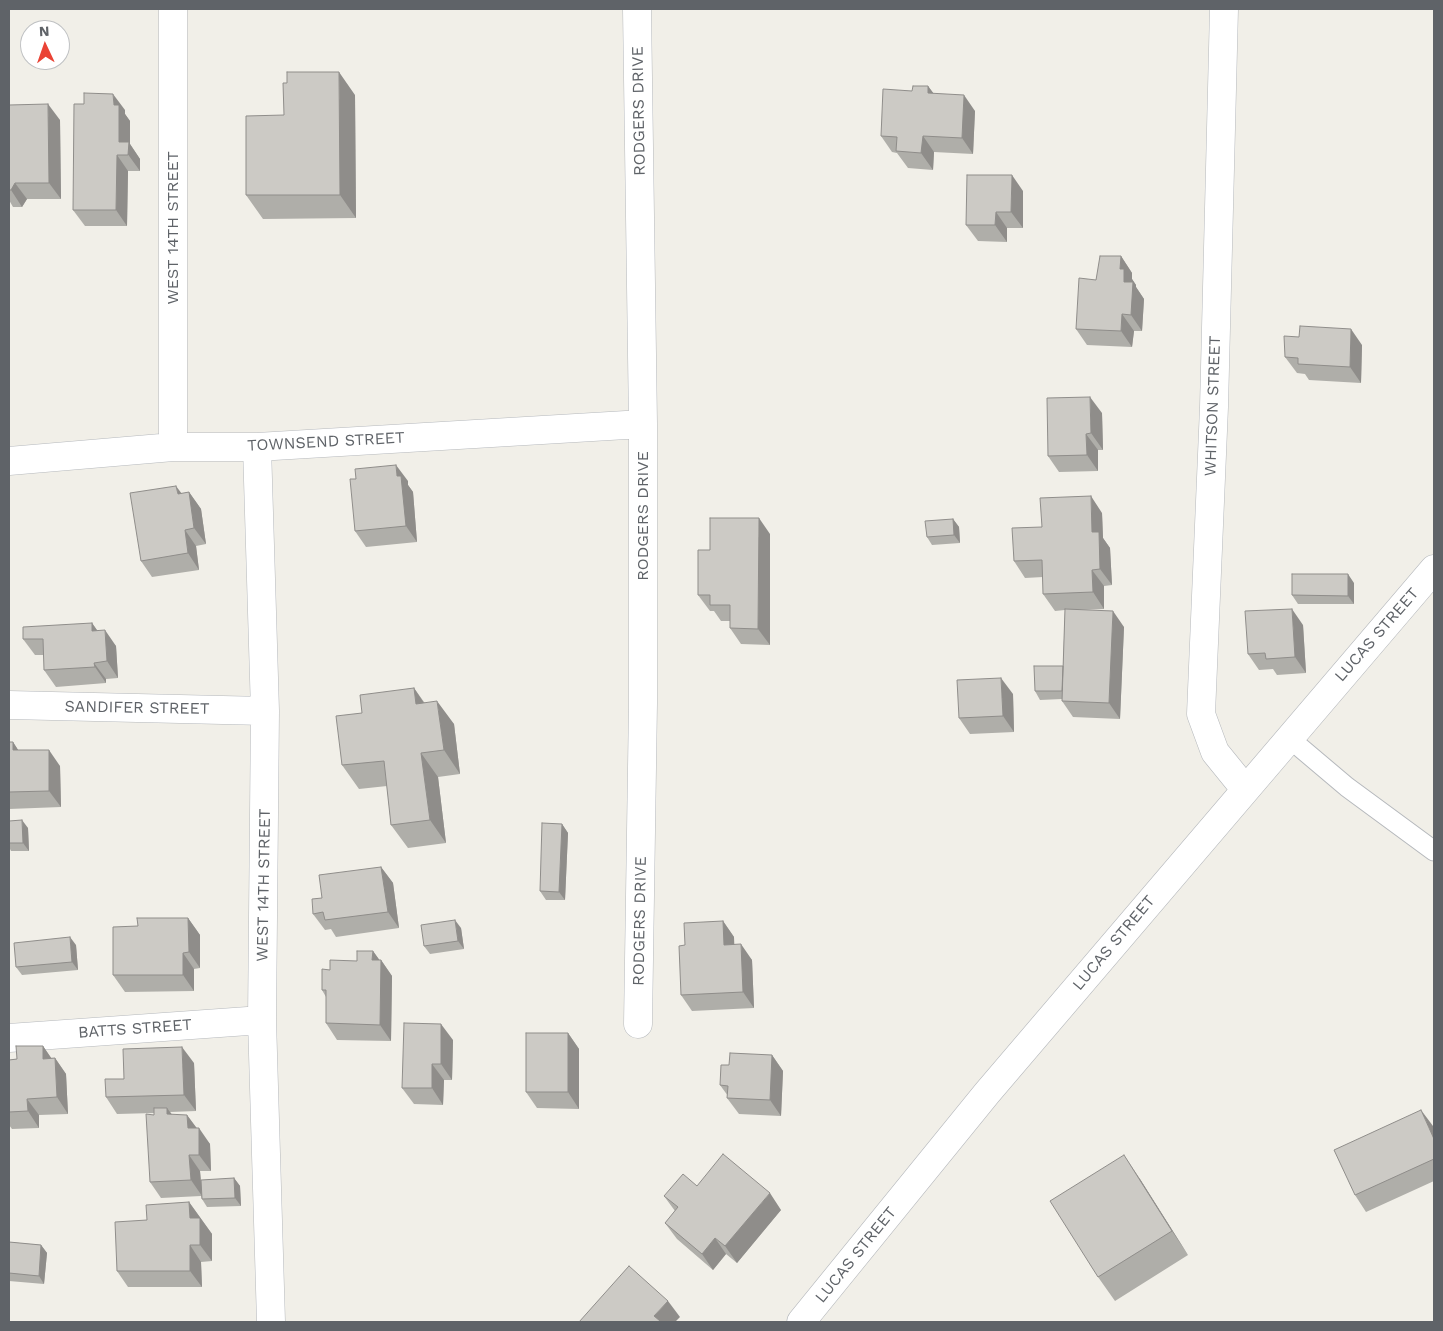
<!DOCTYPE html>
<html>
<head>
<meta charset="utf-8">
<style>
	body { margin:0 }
	#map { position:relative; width:1443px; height:1331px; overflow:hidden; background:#f1efe8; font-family:"Work Sans",sans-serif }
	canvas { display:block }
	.frame { position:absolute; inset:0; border:10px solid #5f6368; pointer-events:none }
	.north { position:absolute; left:20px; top:20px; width:50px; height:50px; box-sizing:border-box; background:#fff; border:1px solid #bfc1c3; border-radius:50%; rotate:357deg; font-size:14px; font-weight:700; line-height:20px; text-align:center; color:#5f6368 }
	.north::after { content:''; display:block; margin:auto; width:18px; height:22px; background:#ea4335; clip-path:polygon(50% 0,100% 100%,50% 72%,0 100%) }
</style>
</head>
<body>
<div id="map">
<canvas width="1443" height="1331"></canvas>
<div class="frame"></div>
<div class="north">N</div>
</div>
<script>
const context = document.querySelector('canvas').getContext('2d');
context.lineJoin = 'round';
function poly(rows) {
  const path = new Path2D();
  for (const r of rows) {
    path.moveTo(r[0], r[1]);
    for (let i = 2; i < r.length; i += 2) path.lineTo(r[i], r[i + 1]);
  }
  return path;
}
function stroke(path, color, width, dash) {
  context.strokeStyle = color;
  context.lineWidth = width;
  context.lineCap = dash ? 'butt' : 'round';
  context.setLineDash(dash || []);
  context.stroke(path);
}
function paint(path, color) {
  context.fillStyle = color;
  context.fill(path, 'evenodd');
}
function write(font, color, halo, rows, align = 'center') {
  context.font = font + ' "Work Sans",sans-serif';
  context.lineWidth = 5;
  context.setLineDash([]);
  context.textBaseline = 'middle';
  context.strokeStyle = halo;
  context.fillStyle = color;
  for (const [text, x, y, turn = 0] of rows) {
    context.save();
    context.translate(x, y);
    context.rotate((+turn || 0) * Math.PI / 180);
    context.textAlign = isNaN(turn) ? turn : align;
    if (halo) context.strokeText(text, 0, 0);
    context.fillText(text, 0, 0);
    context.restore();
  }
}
const lane = poly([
	[1289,738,1347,787,1434,851]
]);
const street = poly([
	[637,9,643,424,643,703,638,1024],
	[1224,9,1214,407,1201,714,1215,752,1245,789],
	[173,447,173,9],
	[257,447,265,711,262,1020,271,1322],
	[9,461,173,447,257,447,643,424],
	[9,705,265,711],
	[9,1038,262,1020],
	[801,1322,987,1093,1434,569]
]);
const wall = poly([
	[928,86,933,93,975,111,973,154,934,152,933,170,908,168,897,153,892,152,881,136,912,91],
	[355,95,356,218,263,219,246,195,284,115],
	[9,105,60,120,61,199,27,199,22,207,13,207,9,200],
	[125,110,125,114,130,121,130,144,140,159,140,171,128,171,127,226,85,226,73,210],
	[1023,191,1023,228,1007,228,1007,242,978,241,966,225],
	[1121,256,1132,273,1132,279,1136,285,1136,287,1144,299,1142,331,1134,331,1132,347,1087,345,1076,329,1096,280],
	[1362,345,1361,383,1309,380,1305,374,1297,373,1285,357],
	[1102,413,1103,450,1098,450,1098,471,1059,472,1048,456],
	[356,479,408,481,408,485,413,492,417,542,366,547,355,531],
	[189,492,201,509,206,544,196,546,199,570,152,577,141,561,181,494],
	[1102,513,1103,538,1110,548,1112,585,1104,586,1104,609,1077,610,1124,627,1120,719,1073,717,1062,701,1062,699,1040,700,1035,691,1063,666,1065,610,1055,611,1043,594,1043,577,1025,578,1014,561,1042,527],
	[953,519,959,527,960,543,932,545,927,537],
	[770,534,770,645,741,644,730,628,730,621,721,621,714,611,710,611,698,595,710,550],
	[1354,583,1354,604,1298,604,1292,595],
	[92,623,97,630,116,646,118,678,106,679,106,683,56,687,44,670,44,655,35,655,23,639],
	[1303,625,1306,673,1277,675,1273,669,1259,670,1248,654],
	[414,688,424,702,454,724,460,774,438,777,446,843,408,848,391,825,387,786,359,789,342,765,362,713],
	[1013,694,1014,732,970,734,959,718],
	[9,742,13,742,18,750,60,766,61,807,9,809],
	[9,821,28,828,29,851,11,851,9,847],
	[562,824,568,833,565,900,546,900,540,891],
	[381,867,393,883,399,928,336,937,331,929,325,930,313,914,322,898],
	[188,918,200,935,200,968,194,969,194,991,125,992,113,975,138,926],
	[723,921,734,937,734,944,752,960,754,1008,692,1011,681,995],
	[461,928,464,949,430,954,424,946],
	[76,945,78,970,22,975,16,967],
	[373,951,379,960,381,960,392,976,391,1041,337,1040,326,1023,326,997,322,990,330,970,357,961],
	[568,1033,579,1049,579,1109,537,1108,526,1092],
	[453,1040,452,1080,444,1080,443,1105,414,1104,402,1088],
	[43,1046,51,1058,55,1058,66,1074,68,1114,39,1115,39,1128,12,1129,9,1125,9,1060,17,1059],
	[772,1055,783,1071,781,1116,739,1114,727,1098,728,1096,720,1085,729,1065],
	[194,1063,196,1111,170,1112,172,1115,187,1115,196,1128,210,1144,211,1171,200,1171,201,1181,234,1178,240,1186,241,1206,207,1207,202,1199,201,1196,161,1198,150,1182,154,1113,117,1114,106,1097,124,1079],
	[1433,1126,1434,1130,1434,1181,1366,1212,1355,1195],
	[1140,1179,1188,1255,1115,1301,1098,1277],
	[697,1186,781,1210,737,1263,726,1254,713,1270,677,1239,665,1223,675,1211,664,1196],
	[189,1202,212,1234,212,1261,201,1262,202,1287,128,1287,117,1271,147,1220],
	[9,1242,41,1245,47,1253,44,1284,9,1281]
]);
const shadedWall = poly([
	[339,72,355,95,356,218,340,195],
	[928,86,940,102,928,93],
	[113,94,125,110,125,114,130,121,130,144,140,159,140,171,119,142,114,105],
	[964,95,975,111,973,154,962,138],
	[48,104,60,120,61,199,49,183],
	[923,136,934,152,933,170,921,153],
	[117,155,128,171,127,226,116,210],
	[1012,175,1023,191,1023,228,1011,212],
	[15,183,27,199,22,207,11,190],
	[996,212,1007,228,1007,242,995,225],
	[1121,256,1132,273,1132,279,1136,285,1136,287,1144,299,1142,331,1131,315,1124,282,1120,269],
	[1122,314,1134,331,1132,347,1121,331],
	[1351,329,1362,345,1361,383,1350,367],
	[1090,397,1102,413,1103,450,1091,433],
	[1086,434,1098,450,1098,471,1087,455],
	[396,465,408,481,408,485,413,492,417,542,406,526,397,476],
	[176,486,188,502,178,494],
	[189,492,201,509,206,544,194,528],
	[1091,496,1102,513,1103,538,1110,548,1112,585,1100,569,1092,532],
	[759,518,770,534,770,645,758,629],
	[953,519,959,527,960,543,954,535],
	[185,530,196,546,199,570,188,553],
	[1092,570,1104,586,1104,609,1093,592],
	[1348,574,1354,583,1354,604,1348,596],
	[1292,609,1303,625,1306,673,1295,657],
	[1113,611,1124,627,1120,719,1109,703],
	[92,623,103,639,92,631],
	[105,630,116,646,118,678,107,661],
	[94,663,106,679,106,683,95,667],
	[1001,678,1013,694,1014,732,1003,716],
	[414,688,430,712,416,704],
	[437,701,454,724,460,774,444,750],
	[13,742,24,759,13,750],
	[49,750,60,766,61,807,49,791],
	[421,753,438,777,446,843,430,820],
	[22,820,28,828,29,851,23,843],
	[562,824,568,833,565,900,559,892],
	[381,867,393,883,399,928,388,912],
	[188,918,200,935,200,968,189,952],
	[455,920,461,928,464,949,458,941],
	[723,921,734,937,735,961,724,945],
	[70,937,76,945,78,970,72,962],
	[741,944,752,960,754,1008,743,992],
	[373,951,381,962,381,960,392,976,391,1041,380,1025,372,960],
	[183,953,194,969,194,991,183,975],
	[441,1024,453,1040,452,1080,441,1064],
	[568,1033,579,1049,579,1109,568,1092],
	[43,1046,54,1062,43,1059],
	[182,1047,194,1063,196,1111,184,1095],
	[772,1055,783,1071,781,1116,770,1100],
	[55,1058,66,1074,68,1114,57,1097],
	[432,1064,444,1080,443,1105,432,1088],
	[27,1099,39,1115,39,1128,28,1111],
	[167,1108,179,1124,167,1114],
	[1421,1110,1433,1126,1434,1130,1434,1139],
	[187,1115,199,1131,188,1128],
	[199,1128,210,1144,211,1171,199,1155],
	[189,1155,200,1171,202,1196,191,1180],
	[1124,1155,1140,1179,1188,1255,1172,1231],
	[234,1178,240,1186,241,1206,235,1198],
	[770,1193,781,1210,737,1263,725,1246],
	[189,1202,212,1234,212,1261,200,1245,190,1218],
	[715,1238,726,1254,713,1270,702,1254],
	[41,1245,47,1253,44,1284,39,1276],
	[190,1245,201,1262,202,1287,190,1271],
	[668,1301,680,1317,675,1322,659,1322,654,1316]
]);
const building = poly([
	[287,72,339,72,340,195,246,195,246,116,284,115,283,83,287,83,287,72],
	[913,86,928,86,928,93,964,95,962,138,923,136,921,153,896,151,897,137,881,136,883,89,912,91,913,86],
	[84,93,113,94,114,105,119,105,119,142,129,142,128,155,117,155,116,210,73,210,74,104,84,104,84,93],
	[48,104,49,183,15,183,11,190,9,190,9,105,48,104],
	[967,175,1012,175,1011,212,996,212,995,225,966,225,967,175],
	[1100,256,1121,256,1120,269,1124,269,1124,282,1133,282,1131,315,1122,314,1121,331,1076,329,1079,278,1096,280,1100,256],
	[1300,326,1351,329,1350,367,1298,364,1298,358,1285,357,1284,336,1299,337,1300,326],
	[1090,397,1091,433,1086,434,1087,455,1048,456,1047,398,1090,397],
	[396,465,397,476,401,476,406,526,355,531,350,479,356,479,355,469,396,465],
	[176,486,178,494,189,492,194,528,185,530,188,553,141,561,130,493,176,486],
	[1091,496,1092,532,1099,532,1100,569,1092,570,1093,592,1043,594,1042,560,1014,561,1012,528,1042,527,1040,498,1091,496],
	[710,518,759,518,758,629,730,628,730,605,710,605,710,595,698,595,698,550,710,550,710,518],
	[953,519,954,535,927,537,925,521,953,519],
	[1292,574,1348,574,1348,596,1292,595,1292,574],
	[1065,609,1113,611,1109,703,1062,701,1065,609],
	[1292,609,1295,657,1266,659,1265,653,1248,654,1245,611,1292,609],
	[92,623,92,631,105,630,107,661,94,663,95,667,44,670,43,639,23,639,23,627,92,623],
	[1034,666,1063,666,1062,691,1035,691,1034,666],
	[1001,678,1003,716,959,718,957,680,1001,678],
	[414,688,416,704,437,701,444,750,421,753,430,820,391,825,384,761,342,765,336,716,362,713,360,695,414,688],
	[9,742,13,742,13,750,49,750,49,791,9,792,9,742],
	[22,820,23,843,9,843,9,821,22,820],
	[542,823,562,824,559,892,540,891,542,823],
	[381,867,388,912,325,920,323,912,313,914,312,899,322,898,319,875,381,867],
	[137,918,188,918,189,952,183,953,183,975,113,975,113,927,138,926,137,918],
	[455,920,458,941,424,946,421,925,455,920],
	[723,921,724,945,741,944,743,992,681,995,679,946,685,945,684,923,723,921],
	[70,937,72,962,16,967,14,943,70,937],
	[357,951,373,951,372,960,381,960,380,1025,326,1023,326,990,322,990,322,969,330,970,330,960,357,961,357,951],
	[404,1023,441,1024,441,1064,432,1064,432,1088,402,1088,404,1023],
	[526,1033,568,1033,568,1092,526,1092,526,1033],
	[16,1046,43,1046,43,1059,55,1058,57,1097,27,1099,28,1111,9,1112,9,1060,17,1059,16,1046],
	[182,1047,184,1095,106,1097,105,1079,124,1079,123,1049,182,1047],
	[730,1053,772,1055,770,1100,727,1098,728,1086,720,1085,721,1065,729,1065,730,1053],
	[154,1108,167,1108,167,1114,187,1115,188,1128,199,1128,199,1155,189,1155,191,1180,150,1182,146,1114,154,1115,154,1108],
	[1421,1110,1434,1139,1434,1159,1355,1195,1334,1150,1421,1110],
	[723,1154,770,1193,725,1246,715,1238,702,1254,665,1223,678,1207,664,1196,683,1174,697,1186,723,1154],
	[1124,1155,1172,1231,1098,1277,1050,1201,1124,1155],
	[234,1178,235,1198,202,1199,201,1180,234,1178],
	[189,1202,190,1218,200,1218,200,1245,190,1245,190,1271,117,1271,115,1222,147,1220,146,1205,189,1202],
	[9,1242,41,1245,39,1276,9,1273,9,1242],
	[629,1266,668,1301,654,1316,660,1321,659,1322,579,1322,629,1266]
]);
const streetNames = [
	["RODGERS DRIVE",639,111,-91],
	["WEST 14TH STREET",173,228,-90],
	["WHITSON STREET",1213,406,-88],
	["TOWNSEND STREET",326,442,-3],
	["RODGERS DRIVE",643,516,-90],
	["LUCAS STREET",1377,635,-49],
	["SANDIFER STREET",137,708,1],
	["WEST 14TH STREET",264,885,-89],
	["RODGERS DRIVE",640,921,-89],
	["LUCAS STREET",1114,943,-50],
	["BATTS STREET",135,1029,-4],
	["LUCAS STREET",856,1255,-51]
];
stroke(lane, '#b5b8bc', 21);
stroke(street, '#b5b8bc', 29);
stroke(lane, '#fff', 19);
stroke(street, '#fff', 28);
paint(wall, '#afaea9');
paint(shadedWall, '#8f8d8a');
paint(building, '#cccac5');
stroke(building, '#8f8d8a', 1);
write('16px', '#5f6368', '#fff', streetNames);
</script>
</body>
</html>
